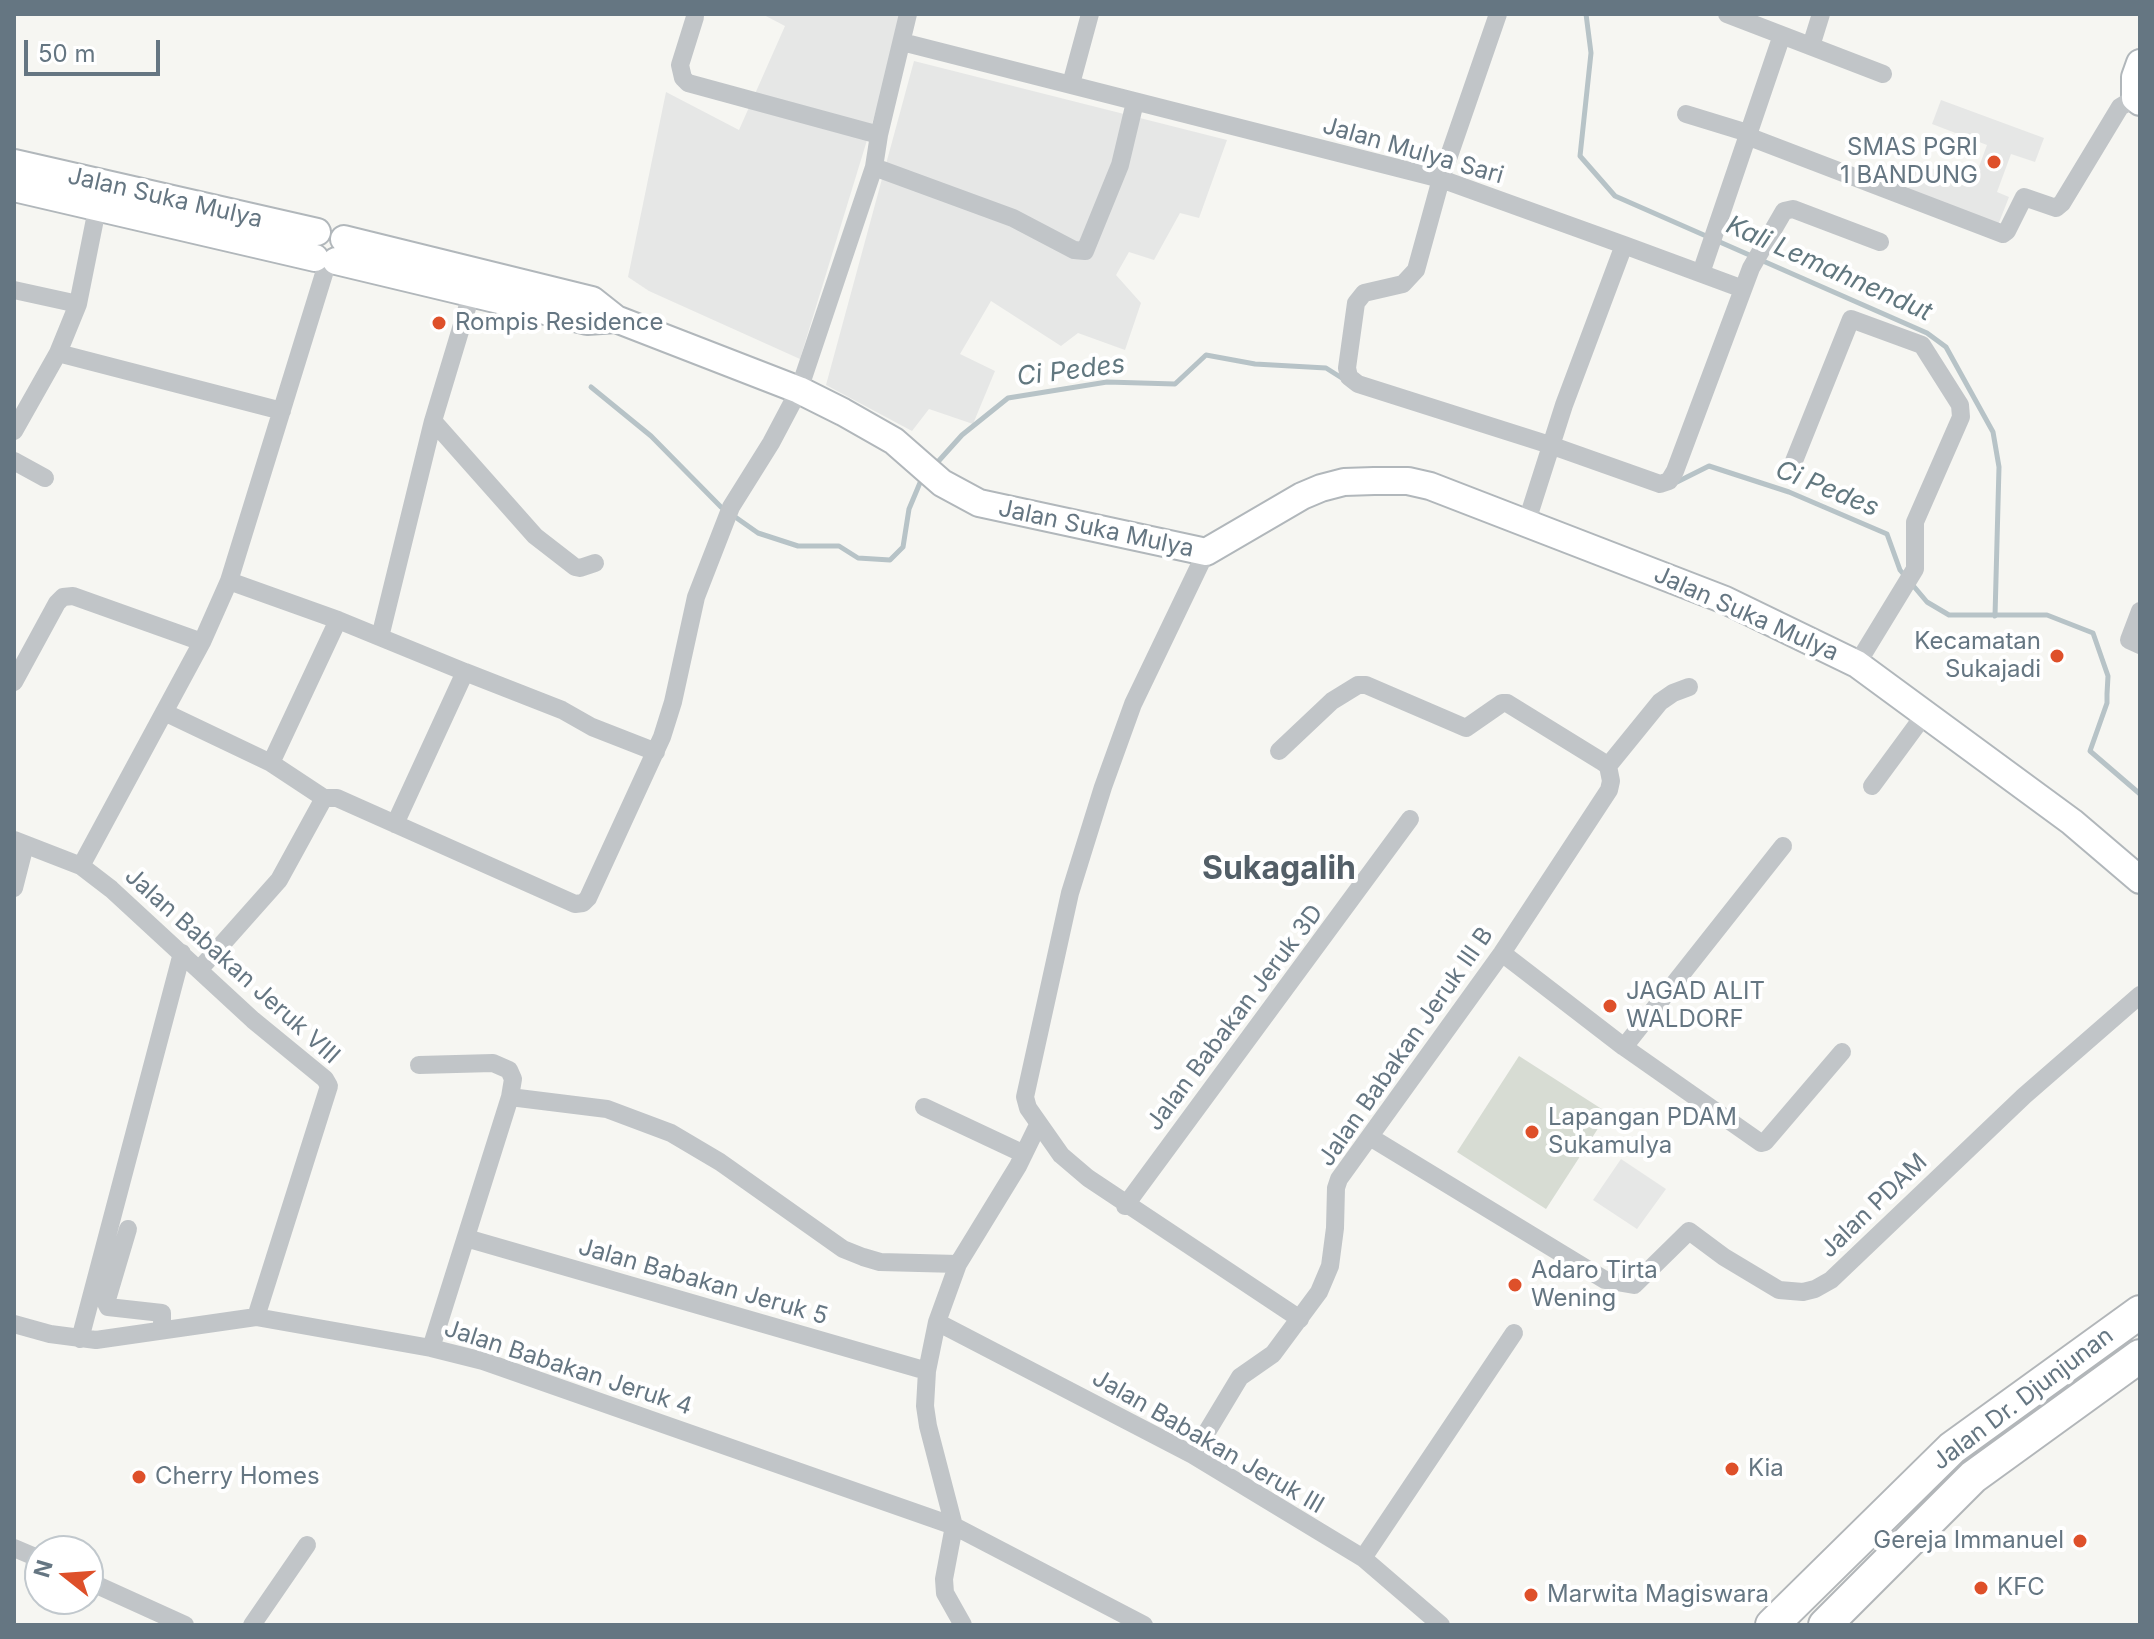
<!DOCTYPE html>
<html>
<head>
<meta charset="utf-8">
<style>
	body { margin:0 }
	#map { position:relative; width:2154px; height:1639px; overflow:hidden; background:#f6f6f2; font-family:Inter,sans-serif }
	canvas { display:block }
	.frame { position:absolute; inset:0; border:16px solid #657682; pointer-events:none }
	.north { position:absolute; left:24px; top:1535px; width:80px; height:80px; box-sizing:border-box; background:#fff; border:2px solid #c1c8cd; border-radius:50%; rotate:287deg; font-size:22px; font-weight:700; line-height:32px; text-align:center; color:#657682 }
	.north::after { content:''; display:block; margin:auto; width:28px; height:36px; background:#de502a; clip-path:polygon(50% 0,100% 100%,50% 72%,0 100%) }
	.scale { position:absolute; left:24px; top:40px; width:136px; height:36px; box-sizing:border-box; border:4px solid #657682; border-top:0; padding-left:10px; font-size:24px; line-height:28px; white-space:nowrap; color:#657682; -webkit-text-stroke:6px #fff; paint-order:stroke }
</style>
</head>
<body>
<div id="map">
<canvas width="2154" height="1639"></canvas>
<div class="frame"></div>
<div class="north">N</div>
<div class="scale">50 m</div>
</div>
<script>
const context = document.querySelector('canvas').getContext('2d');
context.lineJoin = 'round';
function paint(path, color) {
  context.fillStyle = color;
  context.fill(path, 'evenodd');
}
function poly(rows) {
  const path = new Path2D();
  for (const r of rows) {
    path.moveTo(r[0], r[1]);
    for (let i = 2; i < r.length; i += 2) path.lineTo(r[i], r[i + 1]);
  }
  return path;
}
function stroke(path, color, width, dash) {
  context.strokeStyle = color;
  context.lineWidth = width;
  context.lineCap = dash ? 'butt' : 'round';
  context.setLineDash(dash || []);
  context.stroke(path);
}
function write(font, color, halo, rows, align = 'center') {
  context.font = font + ' Inter,sans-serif';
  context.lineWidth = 8;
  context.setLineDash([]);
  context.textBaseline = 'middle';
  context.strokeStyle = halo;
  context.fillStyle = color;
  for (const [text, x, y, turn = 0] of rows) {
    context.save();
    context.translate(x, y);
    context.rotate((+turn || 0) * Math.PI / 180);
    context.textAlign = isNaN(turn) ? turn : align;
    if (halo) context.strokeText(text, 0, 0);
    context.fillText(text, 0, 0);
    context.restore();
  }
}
const built = poly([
	[762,14,901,14,894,52,800,359,649,291,628,277,666,92,739,130,785,26],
	[914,61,1227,140,1199,218,1180,213,1154,260,1129,252,1116,275,1141,303,1125,350,1078,333,1061,346,991,301,960,354,995,371,973,424,929,409,912,431,826,385],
	[1941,100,2044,138,2035,162,2011,154,1997,192,2009,197,1998,225,1907,191,1917,163,1973,183,1987,145,1932,124],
	[1621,1159,1666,1189,1637,1229,1593,1200]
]);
const green = poly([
	[1519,1056,1608,1113,1546,1209,1457,1152]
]);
const stream = poly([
	[1586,14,1591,53,1580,156,1615,196,1927,333,1946,347,1993,432,1999,467,1995,616],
	[591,387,651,436,721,507,758,533,798,546,839,546,858,558,890,560,903,547,909,509,922,478],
	[935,465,962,435,1008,398,1107,382,1175,384,1206,355,1255,364,1326,368,1345,380],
	[1677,482,1709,466,1789,492,1887,534,1900,570,1927,602,1949,615,2047,615,2093,633,2108,676,2107,694,2107,703,2090,751,2140,794]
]);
const street = poly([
	[1498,14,1441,179,1416,270,1403,284,1364,293,1356,303,1347,368,1349,377,1358,384,1550,445,1660,484,1669,481,1675,471,1751,268,1784,211,1793,209,1880,242],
	[1727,14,1883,74],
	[695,17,680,65,683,78,688,83,879,135],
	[902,42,1441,179,1624,245,1564,405,1527,521],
	[1811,46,1821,14],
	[1071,84,1090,14],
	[1686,114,1748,133],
	[1747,136,2003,234,2007,231,2024,197,2056,208,2062,203,2120,107,2135,98],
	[874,167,1013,218,1074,250,1085,251,1120,165,1135,102],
	[1624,245,1743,289],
	[1701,273,1782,35],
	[14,290,78,304],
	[58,353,282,411],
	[433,421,535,536,575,567,580,568,595,563],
	[14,431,58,353,78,304,99,199],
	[14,461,45,478],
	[1794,461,1851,319,1922,345,1960,405,1961,417,1915,522,1915,569,1857,664],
	[1206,552,1133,704,1103,787,1070,893,1025,1097,1028,1108,1061,1155,1088,1178,1300,1319],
	[229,581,338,620,465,672,395,824],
	[2140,611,2129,640,2140,645],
	[380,637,433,421,474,285],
	[465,672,562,710,592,727,656,752],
	[14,682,57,603,63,597,73,596,202,642],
	[164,712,271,763,324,798],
	[271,763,338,620],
	[1608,766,1660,702,1673,693,1689,687],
	[1872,786,1925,714],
	[14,840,81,866,111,889,253,1020,325,1079,329,1086,256,1317],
	[81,866,202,642,229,581,327,264],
	[14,888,25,845],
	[1502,953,1624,1047,1761,1143,1765,1142,1842,1052],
	[199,970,279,880,324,798,337,798,575,904,583,903,588,898,662,737,673,702,696,597,731,507,771,443,799,390,874,167,879,135,908,14],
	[1624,1047,1783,846],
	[419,1065,493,1063,509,1070,513,1079,510,1097],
	[924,1107,1024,1154],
	[1370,1137,1605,1280,1634,1285,1689,1231,1724,1257,1779,1290,1803,1292,1815,1289,1831,1280,2024,1096,2140,995],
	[1125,1206,1410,819],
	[128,1229,106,1303,108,1307,162,1313,162,1330],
	[466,1238,927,1371],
	[937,1322,1193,1455,1363,1558,1441,1625],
	[14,1324,50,1334,96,1340,256,1317,431,1348,483,1361,954,1526,1144,1625],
	[80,1339,182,953],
	[431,1348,510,1097,607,1109,671,1133,720,1162,843,1249,863,1257,880,1262,958,1264],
	[1193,1455,1240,1377,1273,1354,1319,1292,1330,1266,1335,1228,1336,1188,1339,1179,1502,953,1609,790,1611,781,1608,766,1601,761,1507,703,1502,703,1466,728,1366,685,1358,685,1332,701,1279,751],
	[14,1548,40,1559],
	[1363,1558,1514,1333],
	[88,1581,185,1625],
	[252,1625,307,1545],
	[963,1625,945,1593,944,1579,954,1526,928,1426,925,1406,927,1371,937,1322,958,1264,1018,1166,1038,1125]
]);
const secondary = poly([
	[2140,63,2135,77,2135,98,2140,102],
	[14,163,317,232],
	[14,188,315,258],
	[344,239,592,300,616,319,799,390,843,412,894,441,942,483,979,503,1206,552,1302,496,1321,488,1344,482,1374,481,1408,481,1430,486,1725,600,1857,664,2072,822,2140,880],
	[336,261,587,321,616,319]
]);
const highway = poly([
	[1772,1625,1952,1448,2140,1312],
	[1825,1625,1973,1477,2140,1356]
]);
const markers = [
	[1994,162,8,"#de502a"],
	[439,323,8,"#de502a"],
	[2057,656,8,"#de502a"],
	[1610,1006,8,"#de502a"],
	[1532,1132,8,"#de502a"],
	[1515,1285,8,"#de502a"],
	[1732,1469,8,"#de502a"],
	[139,1477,8,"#de502a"],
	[2080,1541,8,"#de502a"],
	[1981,1588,8,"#de502a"],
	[1531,1595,8,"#de502a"]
];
const poiNames = [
	["SMAS PGRI",1978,148,"right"],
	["1 BANDUNG",1978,176,"right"],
	["Rompis Residence",455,323],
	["Kecamatan",2041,642,"right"],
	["Sukajadi",2041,670,"right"],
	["JAGAD ALIT",1626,992],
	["WALDORF",1626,1020],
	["Lapangan PDAM",1548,1118],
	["Sukamulya",1548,1146],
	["Adaro Tirta",1531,1271],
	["Wening",1531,1299],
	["Kia",1748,1469],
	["Cherry Homes",155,1477],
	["Gereja Immanuel",2064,1541,"right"],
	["KFC",1997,1588],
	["Marwita Magiswara",1547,1595]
];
const streetNames = [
	["Jalan Mulya Sari",1413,151,16],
	["Jalan Suka Mulya",165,198,13],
	["Jalan Suka Mulya",1096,529,12],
	["Jalan Suka Mulya",1746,614,24],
	["Jalan Babakan Jeruk VIII",232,966,42],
	["Jalan Babakan Jeruk 3D",1235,1018,-53],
	["Jalan Babakan Jeruk III B",1406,1047,-55],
	["Jalan PDAM",1874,1206,-44],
	["Jalan Babakan Jeruk 5",703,1282,16],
	["Jalan Babakan Jeruk 4",568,1368,18],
	["Jalan Dr. Djunjunan",2023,1399,-37],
	["Jalan Babakan Jeruk III",1208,1442,30]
];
const waterNames = [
	["Kali Lemahnendut",1829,269,24],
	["Ci Pedes",1071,371,-7],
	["Ci Pedes",1827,489,22]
];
const districtNames = [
	["Sukagalih",1279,869]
];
paint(built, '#e6e7e6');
paint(green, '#d7dcd3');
stroke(stream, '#b7c3c7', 5);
stroke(secondary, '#b1b7bb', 30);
stroke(highway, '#b2b6b9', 36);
stroke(street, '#c1c5c8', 18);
stroke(secondary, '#fff', 26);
stroke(highway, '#fff', 32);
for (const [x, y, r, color] of markers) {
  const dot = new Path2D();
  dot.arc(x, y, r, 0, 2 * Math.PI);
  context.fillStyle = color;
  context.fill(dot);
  stroke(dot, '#fff', 3);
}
write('24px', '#657682', '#fff', poiNames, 'left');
write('24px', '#657682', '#fff', streetNames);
write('italic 26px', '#61777f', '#fff', waterNames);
write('bold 32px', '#535f68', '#fff', districtNames);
</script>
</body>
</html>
